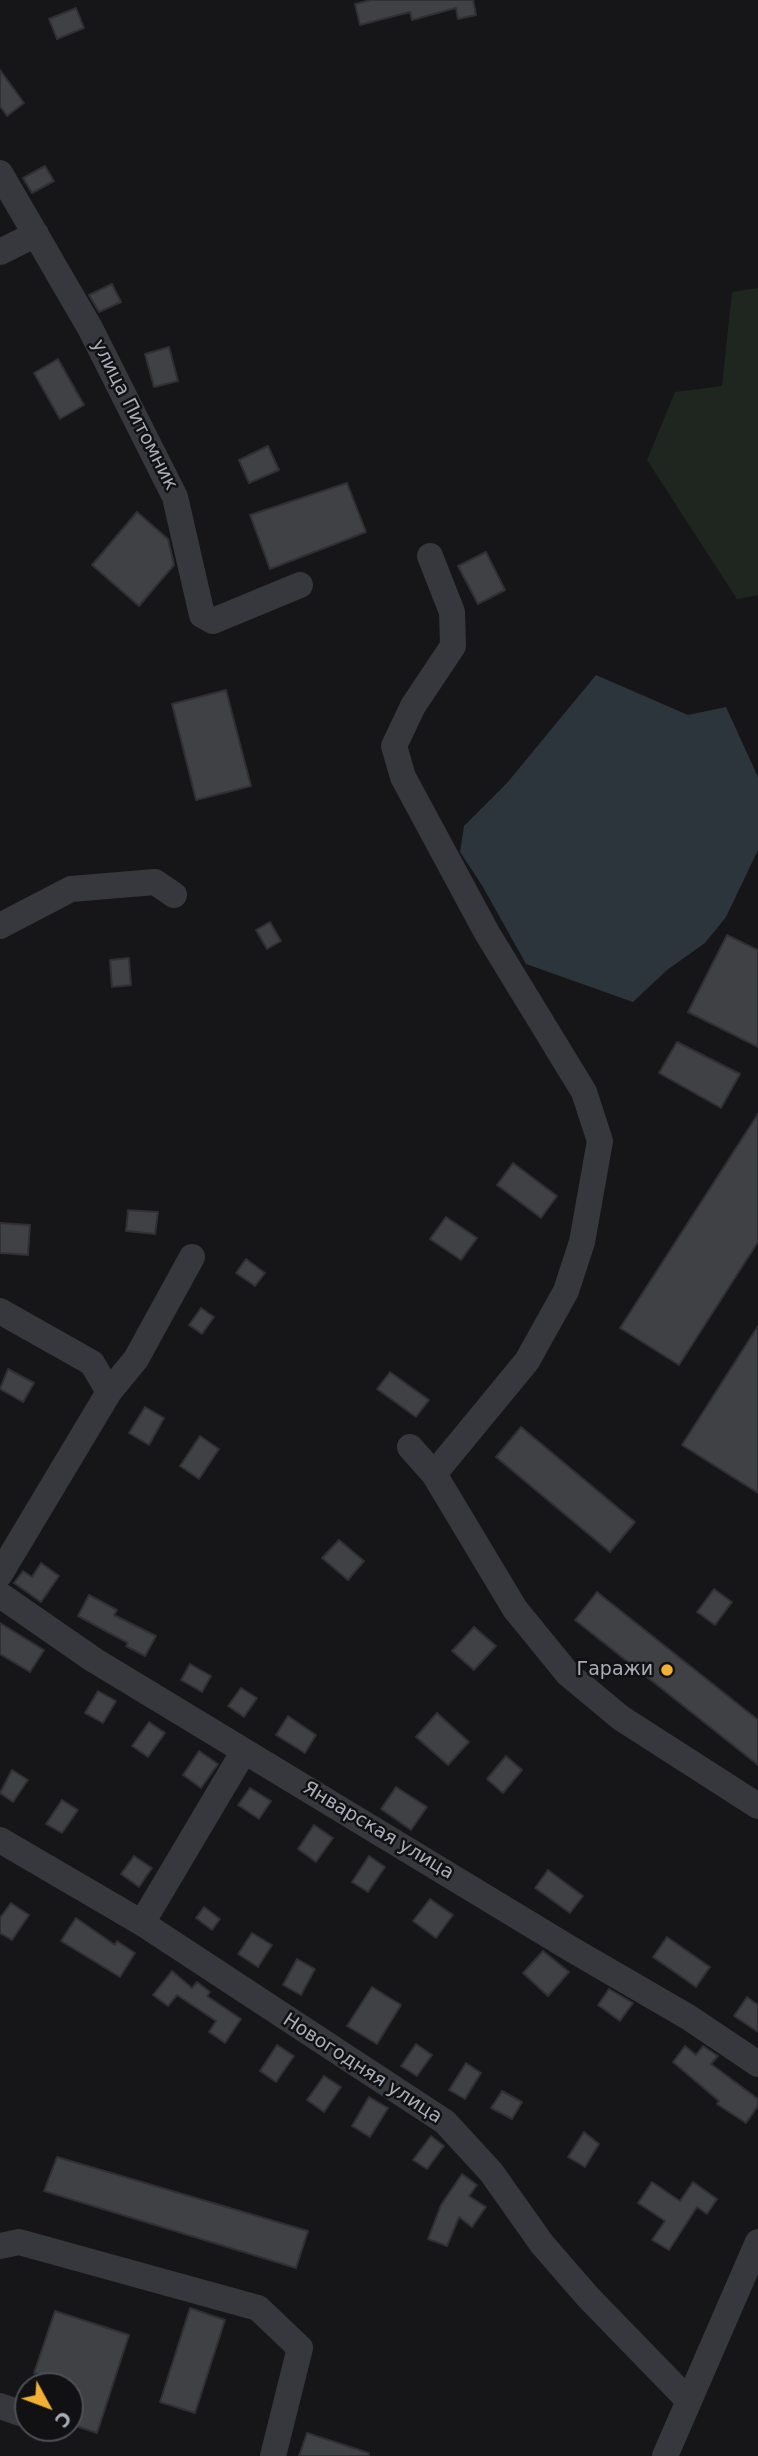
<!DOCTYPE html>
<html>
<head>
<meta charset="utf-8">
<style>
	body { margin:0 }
	#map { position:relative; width:758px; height:2456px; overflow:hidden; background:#161618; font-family:"DejaVu Sans",sans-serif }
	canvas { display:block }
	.north { position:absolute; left:14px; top:2372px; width:70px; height:70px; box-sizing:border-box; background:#111113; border:2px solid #4d4f55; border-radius:50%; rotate:131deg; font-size:19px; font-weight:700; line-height:28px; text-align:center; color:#a8adb8 }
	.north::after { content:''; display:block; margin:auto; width:24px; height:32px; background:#f2b134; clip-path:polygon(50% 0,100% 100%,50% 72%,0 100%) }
</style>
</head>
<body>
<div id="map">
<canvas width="758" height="2456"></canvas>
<div class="north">С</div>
</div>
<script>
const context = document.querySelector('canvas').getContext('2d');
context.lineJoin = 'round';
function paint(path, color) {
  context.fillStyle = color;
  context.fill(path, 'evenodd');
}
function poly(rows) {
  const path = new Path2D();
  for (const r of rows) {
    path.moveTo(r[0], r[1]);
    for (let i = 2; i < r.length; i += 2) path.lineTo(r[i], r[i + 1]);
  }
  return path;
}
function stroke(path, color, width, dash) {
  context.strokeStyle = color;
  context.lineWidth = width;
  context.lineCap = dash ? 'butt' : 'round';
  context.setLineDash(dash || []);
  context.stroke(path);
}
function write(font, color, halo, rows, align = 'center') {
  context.font = font + ' "DejaVu Sans",sans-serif';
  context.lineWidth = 5;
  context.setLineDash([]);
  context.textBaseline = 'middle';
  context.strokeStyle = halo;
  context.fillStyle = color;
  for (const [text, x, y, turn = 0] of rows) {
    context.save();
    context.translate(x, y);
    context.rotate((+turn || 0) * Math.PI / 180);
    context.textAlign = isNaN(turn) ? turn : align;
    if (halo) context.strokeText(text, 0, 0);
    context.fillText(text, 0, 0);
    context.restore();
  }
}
const green = poly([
	[758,288,758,595,737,599,647,460,675,392,722,386,732,292]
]);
const water = poly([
	[596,675,688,715,726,707,758,777,758,850,726,917,705,943,667,970,633,1002,526,964,483,887,460,852,464,826,507,783]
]);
const building = poly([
	[371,0,473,0,476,15,458,19,456,8,412,20,410,12,360,25,355,4,371,0],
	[76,8,84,28,57,39,49,19,76,8],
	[0,70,24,103,7,116,0,106,0,70],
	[45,166,54,181,32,193,23,178,45,166],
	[112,284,121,302,99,312,89,295,112,284],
	[169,347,178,381,154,387,145,354,169,347],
	[58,359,84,405,60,419,34,373,58,359],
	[268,446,279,470,249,483,239,460,268,446],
	[347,483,366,532,270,569,250,515,347,483],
	[137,512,168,539,174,565,139,606,92,565,137,512],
	[486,552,505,590,478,604,458,566,486,552],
	[226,690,251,786,196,800,172,704,226,690],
	[270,922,281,941,267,949,256,930,270,922],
	[727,935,758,950,758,1047,688,1012,727,935],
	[129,958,131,985,112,987,110,960,129,958],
	[677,1042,740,1074,721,1108,659,1073,677,1042],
	[758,1114,758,1242,679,1365,620,1328,758,1114],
	[513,1163,557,1196,541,1218,497,1185,513,1163],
	[128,1210,158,1212,155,1234,126,1231,128,1210],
	[446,1217,477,1238,461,1260,430,1239,446,1217],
	[0,1223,30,1225,28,1255,0,1253,0,1223],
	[246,1259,265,1273,255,1286,236,1273,246,1259],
	[201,1308,214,1317,202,1334,189,1325,201,1308],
	[758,1326,758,1493,682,1445,758,1326],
	[8,1369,34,1383,23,1402,0,1389,8,1369],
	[390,1372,429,1400,416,1417,377,1389,390,1372],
	[145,1407,164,1418,149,1445,129,1433,145,1407],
	[521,1427,635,1522,610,1552,496,1457,521,1427],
	[200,1436,219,1449,199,1479,180,1466,200,1436],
	[339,1540,364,1561,348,1580,322,1558,339,1540],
	[41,1563,59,1576,41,1602,14,1583,23,1571,32,1577,41,1563],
	[714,1589,732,1602,715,1625,697,1612,714,1589],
	[597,1592,758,1720,758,1765,575,1620,597,1592],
	[89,1595,117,1610,114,1615,156,1636,145,1656,126,1646,128,1643,78,1616,89,1595],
	[0,1623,44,1650,30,1672,0,1654,0,1623],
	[474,1627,496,1646,474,1670,452,1651,474,1627],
	[190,1664,211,1676,202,1692,181,1680,190,1664],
	[241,1688,257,1698,244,1717,228,1706,241,1688],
	[98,1691,116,1701,103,1723,85,1713,98,1691],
	[437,1713,469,1742,448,1765,416,1737,437,1713],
	[288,1716,316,1735,305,1753,276,1735,288,1716],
	[149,1722,165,1733,148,1757,132,1746,149,1722],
	[199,1751,218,1764,201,1788,183,1775,199,1751],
	[506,1756,522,1770,503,1793,487,1779,506,1756],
	[12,1770,28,1780,13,1802,0,1793,12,1770],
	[396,1787,427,1807,411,1830,381,1809,396,1787],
	[250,1788,271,1801,259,1819,238,1805,250,1788],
	[62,1800,78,1810,62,1833,46,1824,62,1800],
	[314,1825,333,1838,316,1862,298,1849,314,1825],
	[134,1856,152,1868,139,1887,121,1874,134,1856],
	[369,1856,385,1867,368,1892,352,1882,369,1856],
	[548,1870,583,1896,570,1913,535,1888,548,1870],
	[430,1899,453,1915,436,1938,413,1921,430,1899],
	[11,1903,29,1915,12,1940,0,1933,0,1918,11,1903],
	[204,1907,220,1919,212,1930,196,1918,204,1907],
	[76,1918,115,1945,117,1941,135,1953,120,1977,61,1941,76,1918],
	[252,1933,272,1945,258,1967,238,1954,252,1933],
	[667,1937,710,1967,696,1987,653,1957,667,1937],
	[543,1951,569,1972,548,1996,523,1973,543,1951],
	[297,1959,315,1969,301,1995,283,1985,297,1959],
	[172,1971,192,1988,197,1982,210,1992,207,1996,241,2019,225,2043,209,2032,216,2021,177,1995,168,2006,153,1995,172,1971],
	[372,1987,401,2005,377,2044,347,2026,372,1987],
	[609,1989,633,2003,620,2021,598,2005,609,1989],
	[747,1997,758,2005,758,2032,734,2016,747,1997],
	[416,2044,432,2055,417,2076,401,2066,416,2044],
	[277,2045,294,2056,276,2082,260,2071,277,2045],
	[685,2046,696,2055,703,2046,718,2056,711,2064,758,2099,758,2106,746,2123,717,2104,719,2101,673,2062,685,2046],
	[466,2063,481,2073,465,2099,449,2090,466,2063],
	[324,2076,341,2087,324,2112,307,2100,324,2076],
	[502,2091,522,2102,512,2119,491,2108,502,2091],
	[369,2097,388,2108,370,2137,352,2126,369,2097],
	[584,2132,599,2144,585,2167,568,2157,584,2132],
	[431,2136,444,2146,427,2169,413,2160,431,2136],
	[57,2157,308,2231,296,2268,44,2191,57,2157],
	[462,2174,477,2185,469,2196,486,2207,472,2227,459,2217,447,2246,428,2239,441,2205,462,2174],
	[652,2182,680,2201,693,2182,717,2199,707,2214,697,2207,669,2250,652,2240,665,2221,638,2203,652,2182],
	[190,2308,225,2320,195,2413,160,2402,190,2308],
	[55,2311,129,2335,97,2433,70,2424,70,2409,77,2387,34,2373,55,2311],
	[307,2433,369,2453,369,2456,299,2456,307,2433]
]);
const minor = poly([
	[0,173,90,328,175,497,202,615,213,621,300,585],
	[0,252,36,234],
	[430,556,452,612,453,646,413,706,394,746,403,777,487,933,584,1092,600,1141,582,1242,566,1291,527,1361,434,1474,515,1609,568,1674,621,1718,758,1806],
	[0,926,71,889,155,882,174,895],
	[0,1311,92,1363,109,1392],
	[410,1447,434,1474],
	[0,1574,109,1392,136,1359,192,1257],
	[0,1595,94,1660,571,1949,688,2017,758,2064],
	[0,1840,142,1923,445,2122,491,2172,542,2244,588,2297,689,2401],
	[142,1923,244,1751],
	[0,2246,19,2242,258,2308,300,2348,273,2456],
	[0,2406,20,2413],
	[665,2456,758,2242]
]);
const markers = [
	[667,1670,7,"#f2b134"]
];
const streetNames = [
	["улица Питомник",134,415,63],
	["Январская улица",378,1831,31],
	["Новогодняя улица",362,2069,33]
];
const poiNames = [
	["Гаражи",653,1670]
];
paint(green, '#1e261f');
paint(water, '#2c353c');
paint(building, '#404145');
stroke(building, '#303034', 2);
stroke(minor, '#37383d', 26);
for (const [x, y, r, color] of markers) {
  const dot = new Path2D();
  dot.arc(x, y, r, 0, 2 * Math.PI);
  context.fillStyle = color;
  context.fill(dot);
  stroke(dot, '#111113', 2.5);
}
write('19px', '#a8adb8', '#111113', streetNames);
write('19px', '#a8adb8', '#111113', poiNames, 'right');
</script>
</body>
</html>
